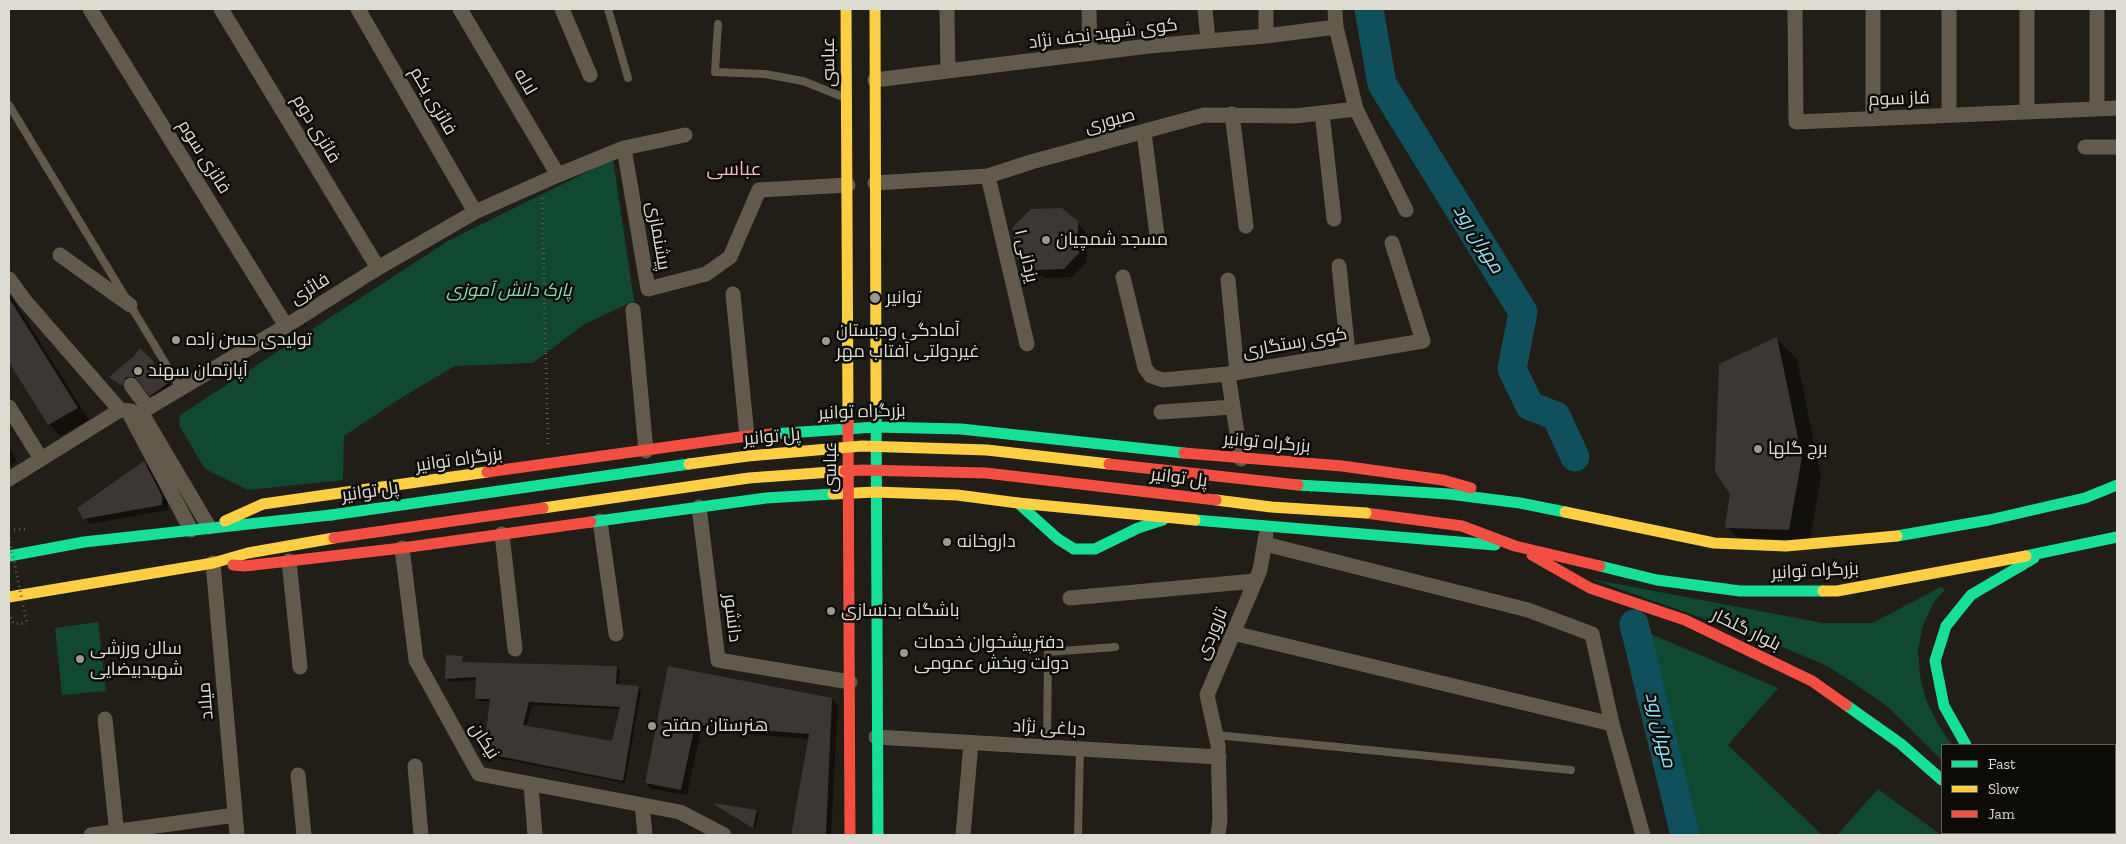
<!DOCTYPE html>
<html>
<head>
<meta charset="utf-8">
<style>
	body { margin:0 }
	#map { position:relative; width:2126px; height:844px; overflow:hidden; background:#201e16; font-family:"Zilla Slab",serif }
	canvas { display:block }
	.frame { position:absolute; inset:0; border:10px solid #dddbd2; pointer-events:none }
	.legend { position:absolute; left:1941px; top:744px; width:175px; height:90px; box-sizing:border-box; background:#0c0b05; border:1px solid #605e57; margin:0; padding:6px 9px; list-style:none; font-size:15px; color:#dddbd2 }
	.legend li { display:flex; align-items:center; gap:10px; height:25px }
	.legend b { width:25px; border:1px solid #605e57 }
</style>
</head>
<body>
<div id="map">
<canvas width="2126" height="844"></canvas>
<div class="frame"></div>
<ul class="legend">
<li><b style="height:6px;background:#16e098"></b>Fast</li>
<li><b style="height:6px;background:#ffcf43"></b>Slow</li>
<li><b style="height:6px;background:#f24e42"></b>Jam</li>
</ul>
</div>
<script>
const context = document.querySelector('canvas').getContext('2d');
context.lineJoin = 'round';
function paint(path, color) {
  context.fillStyle = color;
  context.fill(path, 'evenodd');
}
function poly(rows) {
  const path = new Path2D();
  for (const r of rows) {
    path.moveTo(r[0], r[1]);
    for (let i = 2; i < r.length; i += 2) path.lineTo(r[i], r[i + 1]);
  }
  return path;
}
function stroke(path, color, width, dash) {
  context.strokeStyle = color;
  context.lineWidth = width;
  context.lineCap = dash ? 'butt' : 'round';
  context.setLineDash(dash || []);
  context.stroke(path);
}
function write(font, color, halo, rows, align = 'center') {
  context.font = font + ' "Zilla Slab",Cairo,serif';
  context.lineWidth = 5;
  context.setLineDash([]);
  context.textBaseline = 'middle';
  context.strokeStyle = halo;
  context.fillStyle = color;
  for (const [text, x, y, turn = 0] of rows) {
    context.save();
    context.translate(x, y);
    context.rotate((+turn || 0) * Math.PI / 180);
    context.textAlign = isNaN(turn) ? turn : align;
    if (halo) context.strokeText(text, 0, 0);
    context.fillText(text, 0, 0);
    context.restore();
  }
}
const green = poly([
	[613,159,634,301,583,325,533,363,455,366,401,398,344,436,343,480,248,490,205,469,179,425,180,415,448,241],
	[1591,579,1823,623,1872,623,1941,587,1945,590,1934,602,1923,625,1918,650,1920,676,1926,700,1939,726,1952,745,1942,745,1942,760,1888,707,1848,679,1823,664,1765,640],
	[98,622,106,691,62,695,55,628],
	[1646,632,1778,688,1728,745,1822,835,1697,835],
	[1878,789,1941,835,1837,835]
]);
const shadow = poly([
	[1077,222,1085,231,1087,261,1072,277,1045,278,1026,266,1018,258],
	[9,293,89,420,60,436,49,424,9,360],
	[1777,339,1797,359,1821,478,1808,550,1748,548,1726,526],
	[140,350,160,369,175,392,159,403,143,384,134,385,130,393,111,377,135,357],
	[9,447,17,461,9,466],
	[144,463,150,468,168,503,168,510,90,524,84,518],
	[462,657,463,668,464,659,465,663,617,667,620,671,619,685,638,687,641,691,625,783,492,757,489,753,491,702,480,701,476,698,477,680,449,682,446,678],
	[532,705,620,709,613,742,526,727],
	[669,668,832,699,838,705,831,835,792,835,809,739,701,730,687,795,652,789,646,783],
	[714,804,756,811,758,813,755,828]
]);
const river = poly([
	[1369,9,1382,84,1523,312,1512,369,1530,406,1556,416,1575,457],
	[1634,624,1685,835]
]);
const building = poly([
	[1062,208,1078,221,1079,253,1064,269,1036,270,1017,259,1012,228,1031,209],
	[9,298,78,408,48,425,9,362],
	[1777,337,1802,457,1789,530,1726,528,1725,526,1730,494,1715,472,1719,364],
	[140,348,152,360,168,383,150,396,135,377,126,377,122,386,109,377,134,356],
	[144,461,162,496,162,505,83,519,77,508],
	[446,655,463,656,462,662,617,666,616,684,639,686,623,781,488,754,484,746,490,699,475,699,476,677,445,679],
	[529,702,620,707,612,741,523,725],
	[668,666,832,698,826,835,791,835,809,734,695,725,681,790,645,783],
	[713,803,757,810,753,828,713,804]
]);
const path = poly([
	[542,198,548,446],
	[9,530,26,529,26,532],
	[11,617,13,623,27,624]
]);
const lane = poly([
	[608,9,628,78],
	[718,24,715,72,765,74,803,81,843,97],
	[9,105,181,389],
	[1216,735,1571,770],
	[1047,747,1048,652,1115,647],
	[1078,835,1080,749]
]);
const street = poly([
	[90,9,286,326],
	[221,9,378,268],
	[358,9,475,212],
	[460,9,558,175],
	[562,9,590,75],
	[1089,9,1090,53],
	[1205,9,1208,41],
	[1266,9,1266,36],
	[1335,9,1336,27,1356,109,1406,210],
	[1795,9,1796,122,2117,108],
	[1873,9,1873,119],
	[1949,9,1949,115],
	[2097,9,2097,109],
	[947,11,948,71],
	[875,80,1149,46,1266,36,1336,27],
	[2027,112,2027,9],
	[1322,113,1334,219],
	[1232,114,1246,226],
	[1144,132,1157,235],
	[2085,147,2117,147],
	[624,148,648,289,706,274,730,257,759,190,848,185],
	[988,176,1027,344],
	[875,183,988,176,1031,162,1204,115,1295,116,1356,109],
	[60,255,130,305],
	[1339,266,1348,353],
	[1123,277,1145,368,1151,376,1163,380,1228,374,1423,341,1392,243],
	[9,279,25,301,120,410],
	[1228,280,1237,372],
	[733,294,747,436],
	[633,310,646,451],
	[1228,374,1241,459],
	[131,385,148,408],
	[9,407,41,459],
	[128,411,191,530],
	[1161,412,1232,407],
	[9,479,120,410,131,411],
	[699,507,718,660,850,682],
	[600,521,616,634],
	[209,527,141,412,286,326,378,268,475,212,558,175,624,148,685,135],
	[502,534,515,649],
	[402,548,416,660,479,774,680,812,724,835],
	[289,561,300,667],
	[213,563,237,835],
	[1070,598,1255,581],
	[1233,633,1612,724,1592,634,1528,610,1265,544],
	[105,719,117,835],
	[1612,724,1643,835],
	[876,737,1219,757],
	[415,766,421,835],
	[298,775,304,835],
	[531,785,535,835],
	[642,805,645,835],
	[91,835,235,815],
	[963,835,971,743],
	[1218,835,1220,820,1218,745,1207,695,1260,570,1266,535]
]);
const fast = poly([
	[876,401,878,835],
	[772,434,876,427,961,429,1184,453],
	[1368,489,1449,494,1520,503,1565,512],
	[1018,503,1058,539,1074,549,1095,549,1138,528,1163,520],
	[1195,520,1495,545],
	[591,522,766,498,833,494],
	[1897,536,1989,520,2085,498,2117,485],
	[9,556,84,542,331,515],
	[2026,556,2117,537],
	[1600,566,1657,580,1740,591,1823,591],
	[1846,705,1901,744,1942,780],
	[1966,745,1944,706,1935,661,1946,626,1971,595,2034,558],
	[2052,833,2055,835]
]);
const slow = poly([
	[846,9,848,421],
	[875,9,876,401],
	[833,494,876,492,957,495,1018,503,1195,520],
	[1565,512,1714,543,1786,546,1897,536],
	[225,521,263,504,487,472],
	[1823,591,1837,591,2026,556],
	[9,597,213,563,248,553,334,538],
	[2001,833,2004,835]
]);
const jam = poly([
	[848,421,850,835],
	[1184,453,1342,466,1443,480,1471,488],
	[487,472,747,436,772,434],
	[1366,513,1462,526,1515,546,1600,566],
	[1532,555,1590,588,1685,620,1812,681,1846,705],
	[233,565,245,566,402,548,591,522]
]);
const pathBridge = poly([
	[9,537,27,624]
]);
const fastBridge = poly([
	[1298,485,1368,489],
	[331,515,689,464]
]);
const slowBridge = poly([
	[689,464,748,456,862,446,987,450,1109,464],
	[1216,500,1271,507,1366,513],
	[543,508,749,478,845,471]
]);
const jamBridge = poly([
	[1109,464,1298,485],
	[845,471,863,470,986,473,1216,500],
	[334,538,543,508]
]);
const markers = [
	[1046,240,5,"#9b9990"],
	[875,298,6,"#9b9990"],
	[176,340,5,"#9b9990"],
	[826,341,5,"#9b9990"],
	[138,371,5,"#9b9990"],
	[1758,449,5,"#9b9990"],
	[947,542,5,"#9b9990"],
	[831,611,5,"#9b9990"],
	[904,653,5,"#9b9990"],
	[80,659,5,"#9b9990"],
	[652,726,5,"#9b9990"]
];
const streetNames = [
	["کوی شهید نجف نژاد",1103,34,-7],
	["عباسى",829,62,-91],
	["لاله",525,82,60],
	["فاز سوم",1899,99,-2],
	["فائزی یکم",433,101,60],
	["صبوری",1110,121,-15],
	["فائزی دوم",316,129,59],
	["فائزی سوم",204,157,58],
	["پیشنمازی",658,236,80],
	["یزدانی ۱",1026,256,77],
	["فائزی",310,289,-32],
	["کوی رستگاری",1295,343,-10],
	["بزرگراه توانیر",862,412,-2],
	["پل توانیر",772,437,-5],
	["بزرگراه توانیر",1267,443,5],
	["بزرگراه توانیر",459,460,-8],
	["عباسى",831,467,-90],
	["پل توانیر",1179,478,7],
	["پل توانیر",370,492,-8],
	["بزرگراه توانیر",1815,571,-3],
	["دانشور",732,618,83],
	["بلوار گلکار",1746,630,26],
	["تاروردی",1212,634,-67],
	["میلاد",206,701,-95],
	["دباغی نژاد",1049,728,3],
	["نیکان",484,741,57]
];
const poiNames = [
	["مسجد شمچیان",1056,240],
	["توانیر",886,298],
	["آمادگی ودبستان",836,331],
	["غیردولتی آفتاب مهر",836,352],
	["تولیدی حسن زاده",186,340],
	["آپارتمان سهند",148,371],
	["برج گلها",1768,449],
	["داروخانه",957,542],
	["باشگاه بدنسازی",841,611],
	["دفترپیشخوان خدمات",914,643],
	["دولت وبخش عمومی",914,664],
	["سالن ورزشی",90,649],
	["شهیدبیضایی",90,670],
	["هنرستان مفتح",662,726]
];
const parkNames = [
	["پارک دانش آموزی",509,291]
];
const neighbourhoodNames = [
	["عباسی",734,170]
];
const waterNames = [
	["مهران رود",1478,239,58],
	["مهران رود",1660,730,76]
];
paint(green, '#104832');
paint(shadow, '#0007');
stroke(river, '#10505c', 29);
paint(building, '#3c3734');
stroke(path, '#605a51', 3, [1, 4]);
stroke(lane, '#625a4c', 8);
stroke(street, '#625a4c', 15);
stroke(fast, '#16e098', 11);
stroke(slow, '#ffcf43', 11);
stroke(jam, '#f24e42', 11);
stroke(pathBridge, '#605a51', 3, [1, 4]);
stroke(fastBridge, '#16e098', 11);
stroke(slowBridge, '#ffcf43', 11);
stroke(jamBridge, '#f24e42', 11);
for (const [x, y, r, color] of markers) {
  const dot = new Path2D();
  dot.arc(x, y, r, 0, 2 * Math.PI);
  context.fillStyle = color;
  context.fill(dot);
  stroke(dot, '#0c0b05', 2);
}
write('18px', '#dddbd2', '#0c0b05', streetNames);
write('18px', '#dddbd2', '#0c0b05', poiNames, 'left');
write('italic 18px', '#7ee2b4', '#0c0b05', parkNames);
write('19px', '#f9b6c8', '#0c0b05', neighbourhoodNames);
write('italic 19px', '#88e4f9', '#0c0b05', waterNames);
</script>
</body>
</html>
